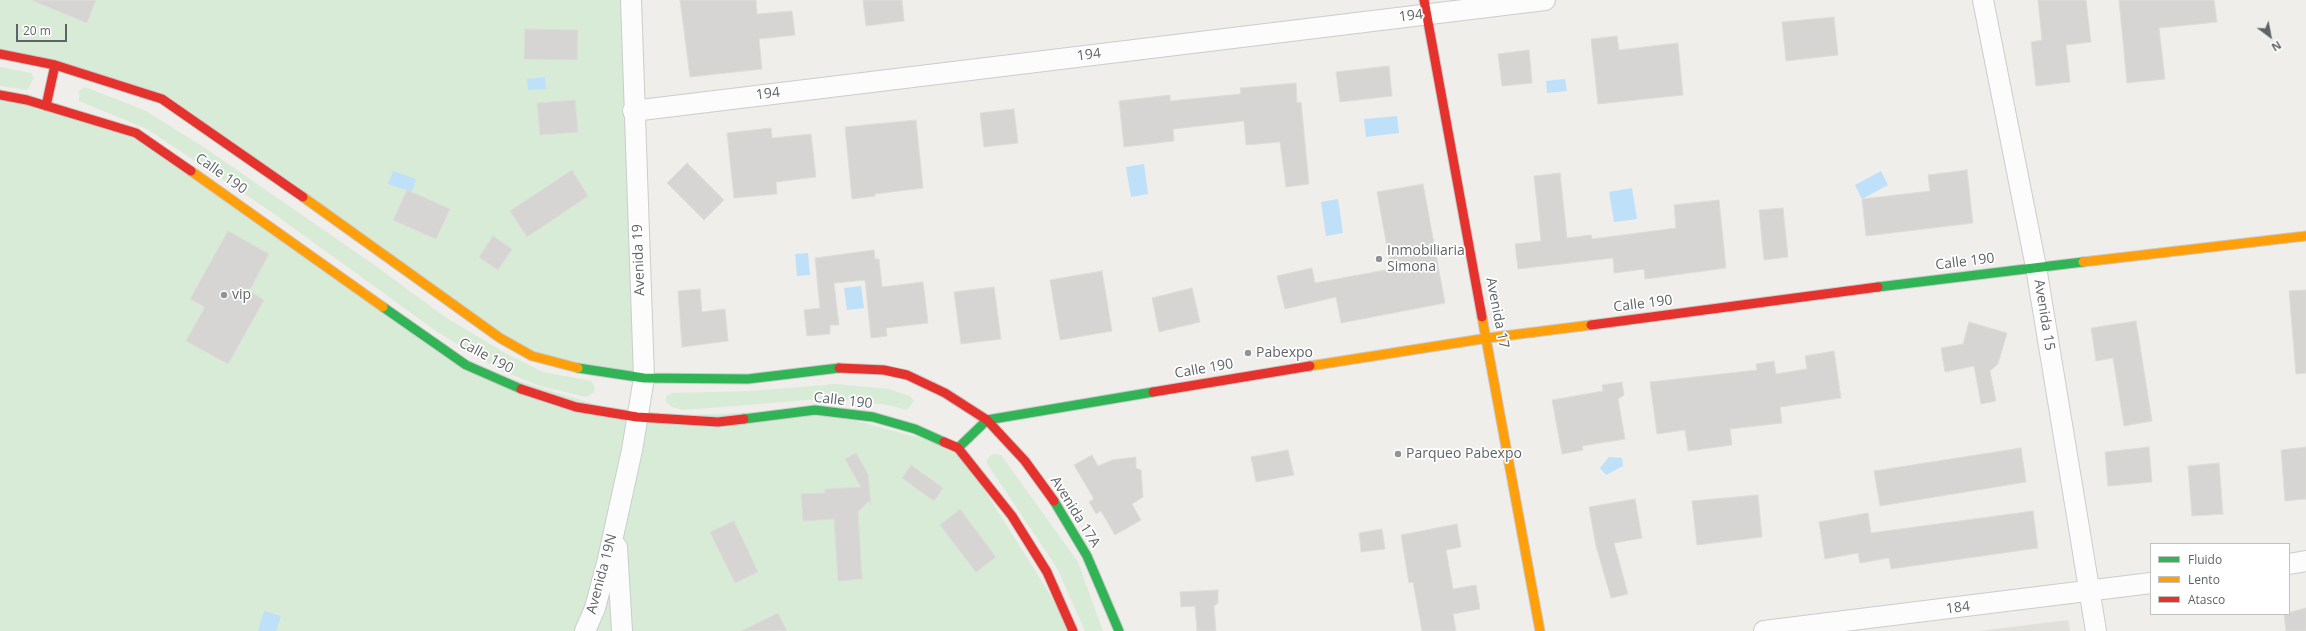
<!DOCTYPE html>
<html>
<head>
<meta charset="utf-8">
<style>
	body { margin:0 }
	#map { position:relative; width:2306px; height:631px; overflow:hidden; background:#efeeea; font-family:"Open Sans",sans-serif }
	canvas { display:block }
	.legend { position:absolute; left:2150px; top:543px; width:140px; height:72px; box-sizing:border-box; background:#fff; border:1px solid #bfc1c3; margin:0; padding:5px 7px; list-style:none; font-size:12px; color:#5f6368 }
	.legend li { display:flex; align-items:center; gap:8px; height:20px }
	.legend b { width:20px; border:1px solid #bfc1c3 }
	.north { position:absolute; left:2250px; top:16px; width:40px; height:40px; -webkit-text-stroke:3px #fff; paint-order:stroke; rotate:148deg; font-size:11px; font-weight:700; line-height:16px; text-align:center; color:#5f6368 }
	.north::after { content:''; display:block; margin:auto; width:14px; height:18px; background:#5f6368; clip-path:polygon(50% 0,100% 100%,50% 72%,0 100%) }
	.scale { position:absolute; left:16px; top:24px; width:51px; height:18px; box-sizing:border-box; border:2px solid #5f6368; border-top:0; padding-left:5px; font-size:12px; line-height:14px; white-space:nowrap; color:#5f6368; -webkit-text-stroke:3px #fff; paint-order:stroke }
</style>
</head>
<body>
<div id="map">
<canvas width="2306" height="631"></canvas>
<ul class="legend">
<li><b style="height:5px;background:#30b455"></b>Fluido</li>
<li><b style="height:5px;background:#ff9f0a"></b>Lento</li>
<li><b style="height:5px;background:#e5322d"></b>Atasco</li>
</ul>
<div class="north">N</div>
<div class="scale">20 m</div>
</div>
<script>
const context = document.querySelector('canvas').getContext('2d');
context.lineJoin = 'round';
function paint(path, color) {
  context.fillStyle = color;
  context.fill(path, 'evenodd');
}
function poly(rows) {
  const path = new Path2D();
  for (const r of rows) {
    path.moveTo(r[0], r[1]);
    for (let i = 2; i < r.length; i += 2) path.lineTo(r[i], r[i + 1]);
  }
  return path;
}
function stroke(path, color, width, dash) {
  context.strokeStyle = color;
  context.lineWidth = width;
  context.lineCap = dash ? 'butt' : 'round';
  context.setLineDash(dash || []);
  context.stroke(path);
}
function write(font, color, halo, rows, align = 'center') {
  context.font = font + ' "Open Sans",sans-serif';
  context.lineWidth = 3.5;
  context.setLineDash([]);
  context.textBaseline = 'middle';
  context.strokeStyle = halo;
  context.fillStyle = color;
  for (const [text, x, y, turn = 0] of rows) {
    context.save();
    context.translate(x, y);
    context.rotate((+turn || 0) * Math.PI / 180);
    context.textAlign = isNaN(turn) ? turn : align;
    if (halo) context.strokeText(text, 0, 0);
    context.fillText(text, 0, 0);
    context.restore();
  }
}
const education = poly([
	[2068,620,2070,631,1979,631]
]);
const green = poly([
	[0,0,631,0,644,378,532,356,162,99,0,54],
	[0,67,31,73,34,78,27,90,0,86],
	[85,87,146,111,205,148,373,264,445,317,505,353,543,372,591,381,595,388,594,392,586,397,540,386,500,370,436,331,270,211,147,129,79,101,79,91],
	[0,95,136,133,465,365,637,417,815,410,958,448,1073,631,0,631],
	[836,384,889,389,910,396,914,401,907,410,888,405,832,398,684,410,672,407,666,402,666,396,672,393,751,391],
	[994,454,1001,455,1078,562,1103,631,1085,631,1057,568,986,462,990,456]
]);
const water = poly([
	[545,77,546,89,528,90,527,79],
	[1565,79,1567,91,1547,93,1546,81],
	[1397,116,1399,133,1366,137,1364,119],
	[1144,164,1148,194,1131,197,1126,167],
	[393,171,416,179,412,192,388,184],
	[1881,171,1888,185,1862,199,1855,185],
	[1632,188,1637,219,1614,222,1609,192],
	[1338,199,1343,233,1326,236,1321,202],
	[808,253,810,275,797,276,795,254],
	[861,286,864,308,847,310,844,288],
	[1609,457,1622,458,1623,466,1606,475,1600,468],
	[264,611,281,616,276,631,258,631]
]);
const building = poly([
	[31,0,96,0,87,23,31,0],
	[680,0,756,0,757,14,792,11,795,35,759,39,762,69,690,77,680,0],
	[863,0,902,0,904,21,866,26,863,0],
	[2038,0,2086,0,2091,42,2066,45,2070,82,2036,86,2031,42,2042,40,2038,0],
	[2119,0,2214,0,2217,22,2159,28,2165,79,2127,83,2119,0],
	[1834,17,1838,55,1786,61,1782,22,1834,17],
	[525,29,578,30,577,60,524,59,525,29],
	[1617,36,1619,50,1678,43,1683,95,1598,104,1591,39,1617,36],
	[1529,50,1532,83,1502,86,1498,54,1529,50],
	[1389,66,1392,96,1340,102,1336,72,1389,66],
	[1296,83,1297,103,1301,102,1309,184,1286,187,1280,142,1246,145,1244,121,1173,129,1174,141,1124,147,1119,101,1170,95,1170,101,1241,94,1240,88,1296,83],
	[575,100,578,132,540,135,537,103,575,100],
	[1014,109,1018,143,984,147,980,113,1014,109],
	[916,120,923,188,875,194,875,196,852,199,845,127,916,120],
	[771,128,772,138,811,134,816,177,776,182,777,194,734,198,727,133,771,128],
	[687,163,724,200,704,220,667,183,687,163],
	[572,170,588,196,527,237,510,211,572,170],
	[1967,170,1973,223,1866,236,1862,199,1930,191,1928,175,1967,170],
	[1560,173,1567,238,1591,235,1592,239,1676,228,1674,205,1719,200,1726,268,1645,279,1644,269,1614,273,1613,258,1518,269,1515,244,1541,241,1534,176,1560,173],
	[1423,184,1445,303,1341,323,1336,297,1285,309,1277,276,1312,268,1315,283,1391,269,1377,192,1423,184],
	[407,190,450,209,436,239,393,220,407,190],
	[1783,208,1788,257,1764,260,1759,210,1783,208],
	[228,231,269,254,249,291,264,300,228,364,186,341,205,307,190,299,228,231],
	[493,236,512,249,498,270,479,257,493,236],
	[874,250,875,259,879,259,882,287,923,282,928,323,886,328,887,336,871,338,865,280,834,283,839,325,830,325,830,334,807,336,804,310,820,308,815,258,874,250],
	[1102,271,1112,331,1060,340,1050,280,1102,271],
	[994,287,1001,339,961,344,954,292,994,287],
	[1192,288,1200,322,1159,332,1152,298,1192,288],
	[700,289,702,312,725,309,728,341,682,347,678,291,700,289],
	[2306,290,2306,373,2296,374,2289,291,2306,290],
	[2136,321,2152,421,2124,426,2113,358,2096,361,2091,328,2136,321],
	[1969,322,2007,333,1998,364,1990,371,1996,401,1981,404,1974,366,1945,372,1941,348,1963,344,1969,322],
	[1834,351,1841,398,1780,407,1782,423,1730,429,1732,445,1688,451,1685,430,1657,434,1650,382,1757,370,1756,364,1774,361,1776,374,1807,369,1805,356,1834,351],
	[1622,382,1624,395,1618,399,1625,439,1582,446,1583,450,1562,454,1552,400,1603,391,1602,385,1622,382],
	[2149,447,2152,482,2108,486,2105,452,2149,447],
	[2306,447,2306,499,2285,501,2281,450,2306,447],
	[2021,448,2026,482,1880,506,1874,471,2021,448],
	[1288,450,1294,475,1256,482,1251,457,1288,450],
	[856,453,868,474,871,505,869,501,858,512,862,579,838,581,834,519,803,521,801,494,825,493,825,489,861,487,845,459,856,453],
	[1092,455,1098,466,1112,460,1136,457,1136,468,1141,470,1143,497,1132,504,1141,520,1115,535,1101,511,1096,514,1089,502,1094,499,1074,465,1092,455],
	[2219,463,2223,514,2192,516,2188,466,2219,463],
	[911,465,943,488,934,501,902,478,911,465],
	[1758,495,1762,537,1697,545,1692,501,1758,495],
	[1635,499,1642,538,1614,543,1628,594,1611,598,1596,546,1589,507,1635,499],
	[960,509,996,557,976,572,940,525,960,509],
	[2033,511,2038,548,1891,569,1889,558,1860,563,1858,553,1825,559,1819,522,1868,513,1871,533,2033,511],
	[734,521,758,572,735,583,710,532,734,521],
	[1457,524,1461,547,1446,550,1453,589,1476,585,1480,609,1453,614,1456,631,1422,631,1413,582,1409,583,1401,535,1457,524],
	[1382,529,1385,549,1361,552,1359,533,1382,529],
	[1218,590,1218,603,1214,606,1216,631,1197,631,1195,606,1181,607,1180,592,1218,590],
	[2306,608,2306,631,2286,631,2284,614,2306,608],
	[778,613,787,631,741,631,778,613]
]);
const street = poly([
	[1983,0,2036,267,2096,631],
	[633,111,1545,0],
	[617,547,622,631],
	[2289,564,2306,561],
	[585,631,595,608,608,559,632,450,644,378,631,0],
	[1764,631,2151,583]
]);
const fast = poly([
	[1878,287,2083,262],
	[383,307,466,365,521,389],
	[578,368,644,378,748,379,839,368],
	[744,419,815,410,873,417,915,429,944,442],
	[958,448,987,420,1153,392],
	[1054,501,1087,556,1119,631]
]);
const slow = poly([
	[191,171,383,307],
	[303,197,500,338,532,356,578,368],
	[2083,262,2306,236],
	[1482,317,1540,631],
	[1310,366,1488,338,1591,325]
]);
const jam = poly([
	[1424,0,1482,317],
	[0,54,55,65,162,99,303,197],
	[0,95,27,100,136,133,191,171],
	[46,106,55,65],
	[1591,325,1878,287],
	[839,368,884,370,907,375,945,393,987,420,1025,461,1054,501],
	[521,389,576,407,637,417,718,422,744,419],
	[1153,392,1310,366],
	[944,442,958,448,1012,516,1047,572,1073,631]
]);
const markers = [
	[1379,259,4,"#919496"],
	[224,295,4,"#919496"],
	[1248,353,4,"#919496"],
	[1398,454,4,"#919496"]
];
const streetNames = [
	["194",1411,16,-7],
	["194",1089,55,-7],
	["194",768,94,-7],
	["Calle 190",221,174,35],
	["Avenida 19",639,260,-92],
	["Calle 190",1965,262,-7],
	["Calle 190",1643,304,-7],
	["Avenida 17",1497,313,79],
	["Avenida 15",2044,315,81],
	["Calle 190",486,356,28],
	["Calle 190",1204,369,-10],
	["Calle 190",843,401,6],
	["Avenida 17A",1075,512,58],
	["Avenida 19N",602,574,-75],
	["184",1958,608,-7]
];
const poiNames = [
	["Inmobiliaria",1387,251],
	["Simona",1387,267],
	["vip",232,295],
	["Pabexpo",1256,353],
	["Parqueo Pabexpo",1406,454]
];
paint(education, '#e2e0da');
paint(green, '#d8ebd6');
paint(water, '#bfe0f9');
paint(building, '#d6d5d3');
stroke(building, '#deddd9', 1);
stroke(street, '#cbcccc', 22);
stroke(fast, '#cacacb', 11);
stroke(slow, '#cacacb', 11);
stroke(jam, '#cacacb', 11);
stroke(street, '#fdfcfc', 20);
stroke(fast, '#30b455', 9);
stroke(slow, '#ff9f0a', 9);
stroke(jam, '#e5322d', 9);
for (const [x, y, r, color] of markers) {
  const dot = new Path2D();
  dot.arc(x, y, r, 0, 2 * Math.PI);
  context.fillStyle = color;
  context.fill(dot);
  stroke(dot, '#fff', 1.5);
}
write('14px', '#5f6368', '#fff', streetNames);
write('14px', '#5f6368', '#fff', poiNames, 'left');
</script>
</body>
</html>
